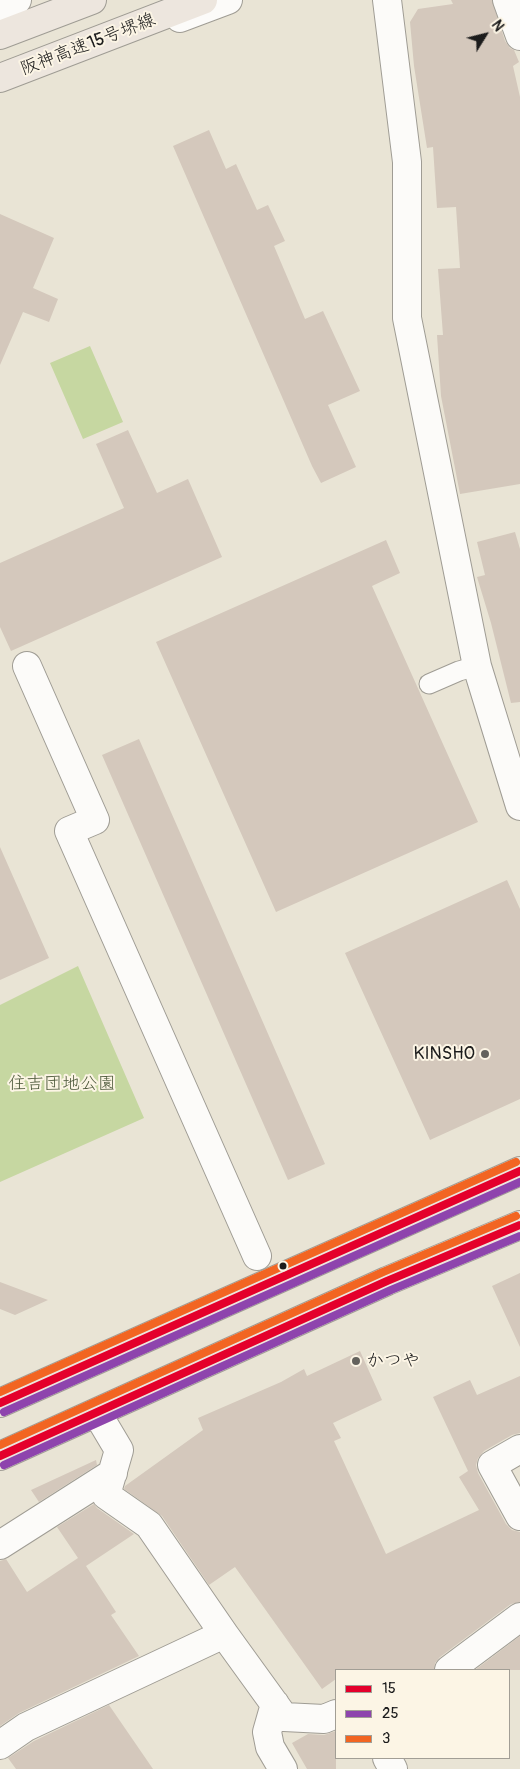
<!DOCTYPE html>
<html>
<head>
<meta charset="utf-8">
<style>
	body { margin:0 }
	#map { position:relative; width:520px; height:1769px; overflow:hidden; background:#e9e4d5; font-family:Pangolin,sans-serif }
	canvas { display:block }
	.legend { position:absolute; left:335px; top:1669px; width:175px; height:90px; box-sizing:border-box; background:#fcf5e5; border:1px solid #a29e95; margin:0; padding:6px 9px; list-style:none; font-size:15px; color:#1c1c1c }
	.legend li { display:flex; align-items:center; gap:10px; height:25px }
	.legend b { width:25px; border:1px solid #a29e95 }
	.north { position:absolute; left:460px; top:10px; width:50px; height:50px; -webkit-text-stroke:4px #fcf5e5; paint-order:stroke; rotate:54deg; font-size:14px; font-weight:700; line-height:20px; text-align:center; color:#1c1c1c }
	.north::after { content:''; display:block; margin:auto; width:18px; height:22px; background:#1c1c1c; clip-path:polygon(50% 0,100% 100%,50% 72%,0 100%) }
</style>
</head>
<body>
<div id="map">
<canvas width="520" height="1769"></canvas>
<ul class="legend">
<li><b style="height:6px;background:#e4002b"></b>15</li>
<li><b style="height:6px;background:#8e44ad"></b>25</li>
<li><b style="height:6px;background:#f26522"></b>3</li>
</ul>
<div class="north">N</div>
</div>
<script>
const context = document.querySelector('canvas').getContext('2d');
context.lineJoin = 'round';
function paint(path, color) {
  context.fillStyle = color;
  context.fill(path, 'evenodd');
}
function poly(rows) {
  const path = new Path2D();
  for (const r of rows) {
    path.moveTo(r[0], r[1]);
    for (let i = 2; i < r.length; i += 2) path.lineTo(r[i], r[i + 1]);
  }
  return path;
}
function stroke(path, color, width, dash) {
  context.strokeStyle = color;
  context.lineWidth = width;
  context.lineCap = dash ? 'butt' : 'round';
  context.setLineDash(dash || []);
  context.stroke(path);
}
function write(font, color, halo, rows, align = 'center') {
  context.font = font + ' Pangolin,"Klee One",sans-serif';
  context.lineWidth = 4;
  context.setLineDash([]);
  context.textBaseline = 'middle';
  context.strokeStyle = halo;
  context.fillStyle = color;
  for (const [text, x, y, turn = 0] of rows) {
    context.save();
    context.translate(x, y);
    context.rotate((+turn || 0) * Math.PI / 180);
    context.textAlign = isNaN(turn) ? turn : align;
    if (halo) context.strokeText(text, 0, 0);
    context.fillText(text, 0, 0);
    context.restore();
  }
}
const green = poly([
	[90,346,123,422,83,439,50,363],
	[78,966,144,1118,0,1182,0,1005]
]);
const building = poly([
	[451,0,492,0,505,41,510,48,514,50,519,62,513,66,520,97,520,484,460,494,441,396,437,335,443,335,438,269,460,268,456,207,437,208,433,147,427,148,414,66,410,22,418,9,453,4],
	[209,130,226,169,236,164,257,210,268,205,285,241,274,246,305,319,323,311,360,391,328,405,356,467,321,483,312,466,173,146],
	[0,214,54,238,33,288,58,299,49,322,23,312,0,365],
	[128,430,157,493,188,479,222,557,11,651,0,627,0,563,124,508,96,444],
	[515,532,520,549,520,702,511,703,491,623,477,577,485,575,477,542],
	[386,540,400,573,372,586,478,822,276,912,156,642],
	[139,739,325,1164,288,1180,102,755],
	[0,847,49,958,0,980],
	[507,880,520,909,520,1099,430,1140,345,953],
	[520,1273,520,1347,492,1286],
	[0,1282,48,1300,15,1315,0,1309],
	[360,1351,382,1400,333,1423,341,1438,334,1441,386,1554,479,1510,459,1477,468,1471,433,1397,470,1380,477,1395,520,1376,520,1433,512,1435,484,1451,478,1458,476,1465,478,1473,506,1524,512,1530,520,1532,520,1602,511,1604,440,1657,435,1663,434,1670,336,1670,336,1679,322,1689,235,1567,209,1585,162,1516,124,1489,125,1486,203,1430,198,1418,281,1382,304,1369,307,1376],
	[96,1460,97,1465,39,1502,31,1490],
	[94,1504,97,1508,134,1534,86,1566,116,1612,111,1615,139,1656,19,1713,0,1726,0,1561,6,1559,27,1592,78,1558,57,1527],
	[520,1636,520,1670,475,1670],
	[109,1705,153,1769,16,1769,8,1758,34,1741],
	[336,1731,336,1769,307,1769,292,1743,308,1734,324,1735]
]);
const service = poly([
	[429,684,459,671,477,666]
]);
const pedestrian = poly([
	[27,666,95,820,69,831,257,1256]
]);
const minor = poly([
	[387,0,407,162,407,318,477,666,520,806],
	[507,0,520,36],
	[0,6,17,0],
	[180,18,228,0],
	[97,1413,119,1450,106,1495,149,1525,224,1634],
	[520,1449,492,1465,520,1516],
	[0,1545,113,1473],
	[449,1670,520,1617],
	[275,1704,267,1732,270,1747,283,1769],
	[0,1745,26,1727,224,1634,284,1717,324,1719,336,1714],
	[387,1758,393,1769]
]);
const trunk = poly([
	[0,1403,520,1171],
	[0,1456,387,1281,520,1225]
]);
const motorway = poly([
	[0,35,92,0],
	[0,78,203,0]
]);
const bus1 = poly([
	[0,1403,520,1171],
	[0,1456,387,1281,520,1225]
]);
const bus2 = poly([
	[4,1412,520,1182],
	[4,1465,391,1290,520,1236]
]);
const bus3 = poly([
	[0,1392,516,1162],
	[0,1445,383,1272,516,1216]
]);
const markers = [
	[485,1054,5,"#64625d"],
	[283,1266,4.5,"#1c1c1c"],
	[356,1361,5,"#64625d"]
];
const streetNames = [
	["阪神高速15号堺線",88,45,-21]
];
const poiNames = [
	["KINSHO",475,1054],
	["かつや",366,1361,"left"]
];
const parkNames = [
	["住吉団地公園",62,1084]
];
paint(green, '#c6d7a1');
paint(building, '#d4c8bc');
stroke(service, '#9f9c94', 21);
stroke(pedestrian, '#9f9c94', 30);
stroke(minor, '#9f9c94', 30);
stroke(trunk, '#9f9c94', 30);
stroke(motorway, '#9f9c94', 30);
stroke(service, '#fcfbf9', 19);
stroke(pedestrian, '#fcfbf9', 28);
stroke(minor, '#fcfbf9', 28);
stroke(trunk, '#ede6de', 28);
stroke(motorway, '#ede6de', 28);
stroke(bus1, '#e4002b', 8);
stroke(bus2, '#8e44ad', 8);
stroke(bus3, '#f26522', 8);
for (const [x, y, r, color] of markers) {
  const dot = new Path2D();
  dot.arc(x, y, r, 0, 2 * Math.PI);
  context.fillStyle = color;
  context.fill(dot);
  stroke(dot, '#fcf5e5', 2);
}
write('18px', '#1c1c1c', '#fcf5e5', streetNames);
write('18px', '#1c1c1c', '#fcf5e5', poiNames, 'right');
write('18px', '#4e5a3c', '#fcf5e5', parkNames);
</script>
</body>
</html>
